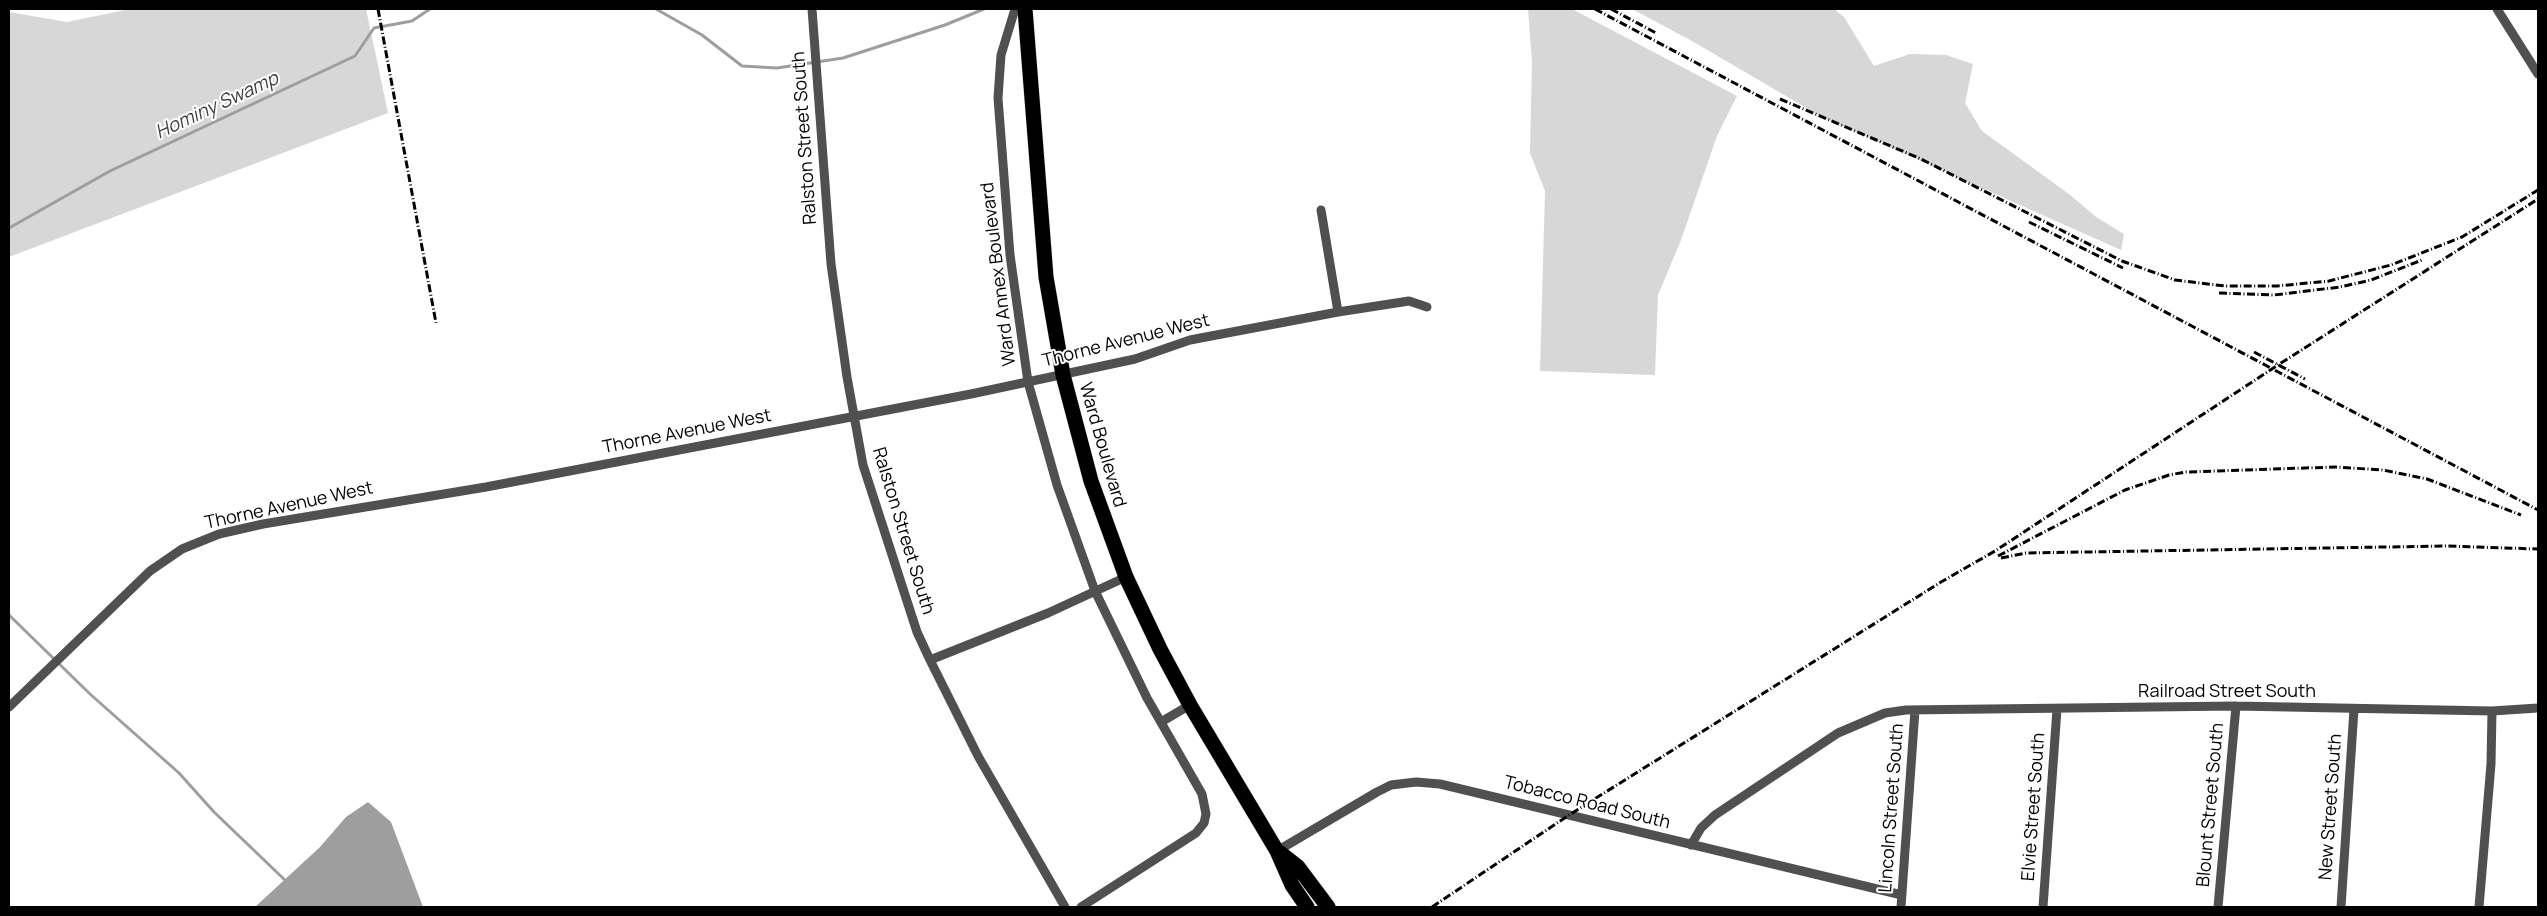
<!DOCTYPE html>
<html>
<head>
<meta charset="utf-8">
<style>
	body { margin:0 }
	#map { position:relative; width:2547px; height:916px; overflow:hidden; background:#fff; font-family:Manrope,sans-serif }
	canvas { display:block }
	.frame { position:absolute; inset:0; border:10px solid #000; pointer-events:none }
</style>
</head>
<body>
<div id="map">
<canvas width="2547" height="916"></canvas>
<div class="frame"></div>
</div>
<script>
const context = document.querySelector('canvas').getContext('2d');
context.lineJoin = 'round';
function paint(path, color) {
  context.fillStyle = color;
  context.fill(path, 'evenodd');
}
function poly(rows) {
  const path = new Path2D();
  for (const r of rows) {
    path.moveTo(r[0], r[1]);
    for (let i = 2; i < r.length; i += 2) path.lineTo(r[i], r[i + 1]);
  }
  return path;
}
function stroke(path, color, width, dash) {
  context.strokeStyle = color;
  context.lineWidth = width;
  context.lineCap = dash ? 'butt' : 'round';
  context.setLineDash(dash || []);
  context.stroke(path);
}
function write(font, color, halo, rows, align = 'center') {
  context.font = font + ' Manrope,sans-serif';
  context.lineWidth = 4;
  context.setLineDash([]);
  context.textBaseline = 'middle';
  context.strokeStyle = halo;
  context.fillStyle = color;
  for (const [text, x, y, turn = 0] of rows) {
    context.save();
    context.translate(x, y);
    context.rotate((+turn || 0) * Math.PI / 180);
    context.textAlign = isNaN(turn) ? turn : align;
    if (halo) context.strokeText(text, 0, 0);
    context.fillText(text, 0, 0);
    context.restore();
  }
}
const green = poly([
	[130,9,366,9,388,113,9,257,9,12,67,22],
	[1528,9,1572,9,1737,96,1717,136,1681,240,1658,295,1655,375,1540,371,1545,191,1530,153,1532,62],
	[1632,9,1834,9,1844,17,1874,66,1910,54,1946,55,1973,64,1965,103,1982,131,2069,194,2096,217,2124,234,2121,250,1820,116,1692,41]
]);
const water = poly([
	[368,802,391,822,423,907,255,907,320,847,346,817]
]);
const stream = poly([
	[656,9,702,35,742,66,777,68,843,58,945,25,984,9],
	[9,228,110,171,355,56,374,28,412,21,430,9],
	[9,615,90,694,179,773,214,812,287,882]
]);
const street = poly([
	[812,9,831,264,847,377,863,465,917,632,930,660,978,756,1065,907],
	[1015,9,1001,55,998,98,1010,255,1028,382,1057,485,1095,591,1147,698,1202,794,1206,814,1204,823,1196,833,1081,907],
	[2497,9,2538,74],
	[1321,210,1338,312],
	[930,660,1048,613,1126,577],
	[9,707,150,571,182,549,219,534,263,524,486,487,971,394,1135,359,1190,340,1338,312,1409,301,1427,307],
	[1161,722,1190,705],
	[1691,845,1701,828,1715,815,1838,733,1885,713,1906,710,2236,706,2492,711,2538,708],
	[1277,851,1377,792,1391,785,1416,782,1440,784,1902,895],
	[1901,907,1915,710],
	[2043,907,2057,709],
	[2218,907,2236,706],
	[2341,907,2354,709],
	[2479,907,2491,764,2492,711]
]);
const highway = poly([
	[1025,9,1046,277,1063,375,1091,481,1126,577,1160,649,1190,705,1277,851,1292,885,1307,907],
	[1279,852,1298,867,1328,907]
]);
const rail = poly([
	[378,9,436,323],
	[1595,9,2538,510],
	[1611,9,1656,33],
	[1780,99,1921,159,2122,261,2175,280,2225,286,2277,286,2329,281,2391,265,2462,237,2538,190],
	[2029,222,2123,268],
	[2219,293,2274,295,2340,287,2371,280,2422,260],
	[2254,352,2305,379],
	[1998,556,2125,490,2169,475,2186,472,2335,467,2383,470,2427,479,2521,515],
	[2001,558,2026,553,2445,546,2538,549],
	[1432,907,1569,815,1941,582,1995,551,2278,365,2538,199]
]);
const streetNames = [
	["Ralston Street South",805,138,-94],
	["Ward Annex Boulevard",999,274,-97],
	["Thorne Avenue West",1126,341,-14],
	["Thorne Avenue West",687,432,-11],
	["Ward Boulevard",1102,445,74],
	["Thorne Avenue West",289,506,-12],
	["Ralston Street South",903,531,73],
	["Railroad Street South",2227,692],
	["Tobacco Road South",1587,803,14],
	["Blount Street South",2211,805,-85],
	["Elvie Street South",2034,807,-86],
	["New Street South",2331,807,-86],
	["Lincoln Street South",1892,808,-86]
];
const waterNames = [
	["Hominy Swamp",217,106,-25]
];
paint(green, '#d7d7d7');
paint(water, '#9e9e9e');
stroke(stream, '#9e9e9e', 3);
stroke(highway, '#dbdbdb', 16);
stroke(street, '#505050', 9);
stroke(highway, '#000', 15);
stroke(rail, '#000', 3, [8, 2.5, 1, 2.5]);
write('18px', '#000', '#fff', streetNames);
write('italic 19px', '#3f3f3f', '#fff', waterNames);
</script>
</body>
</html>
